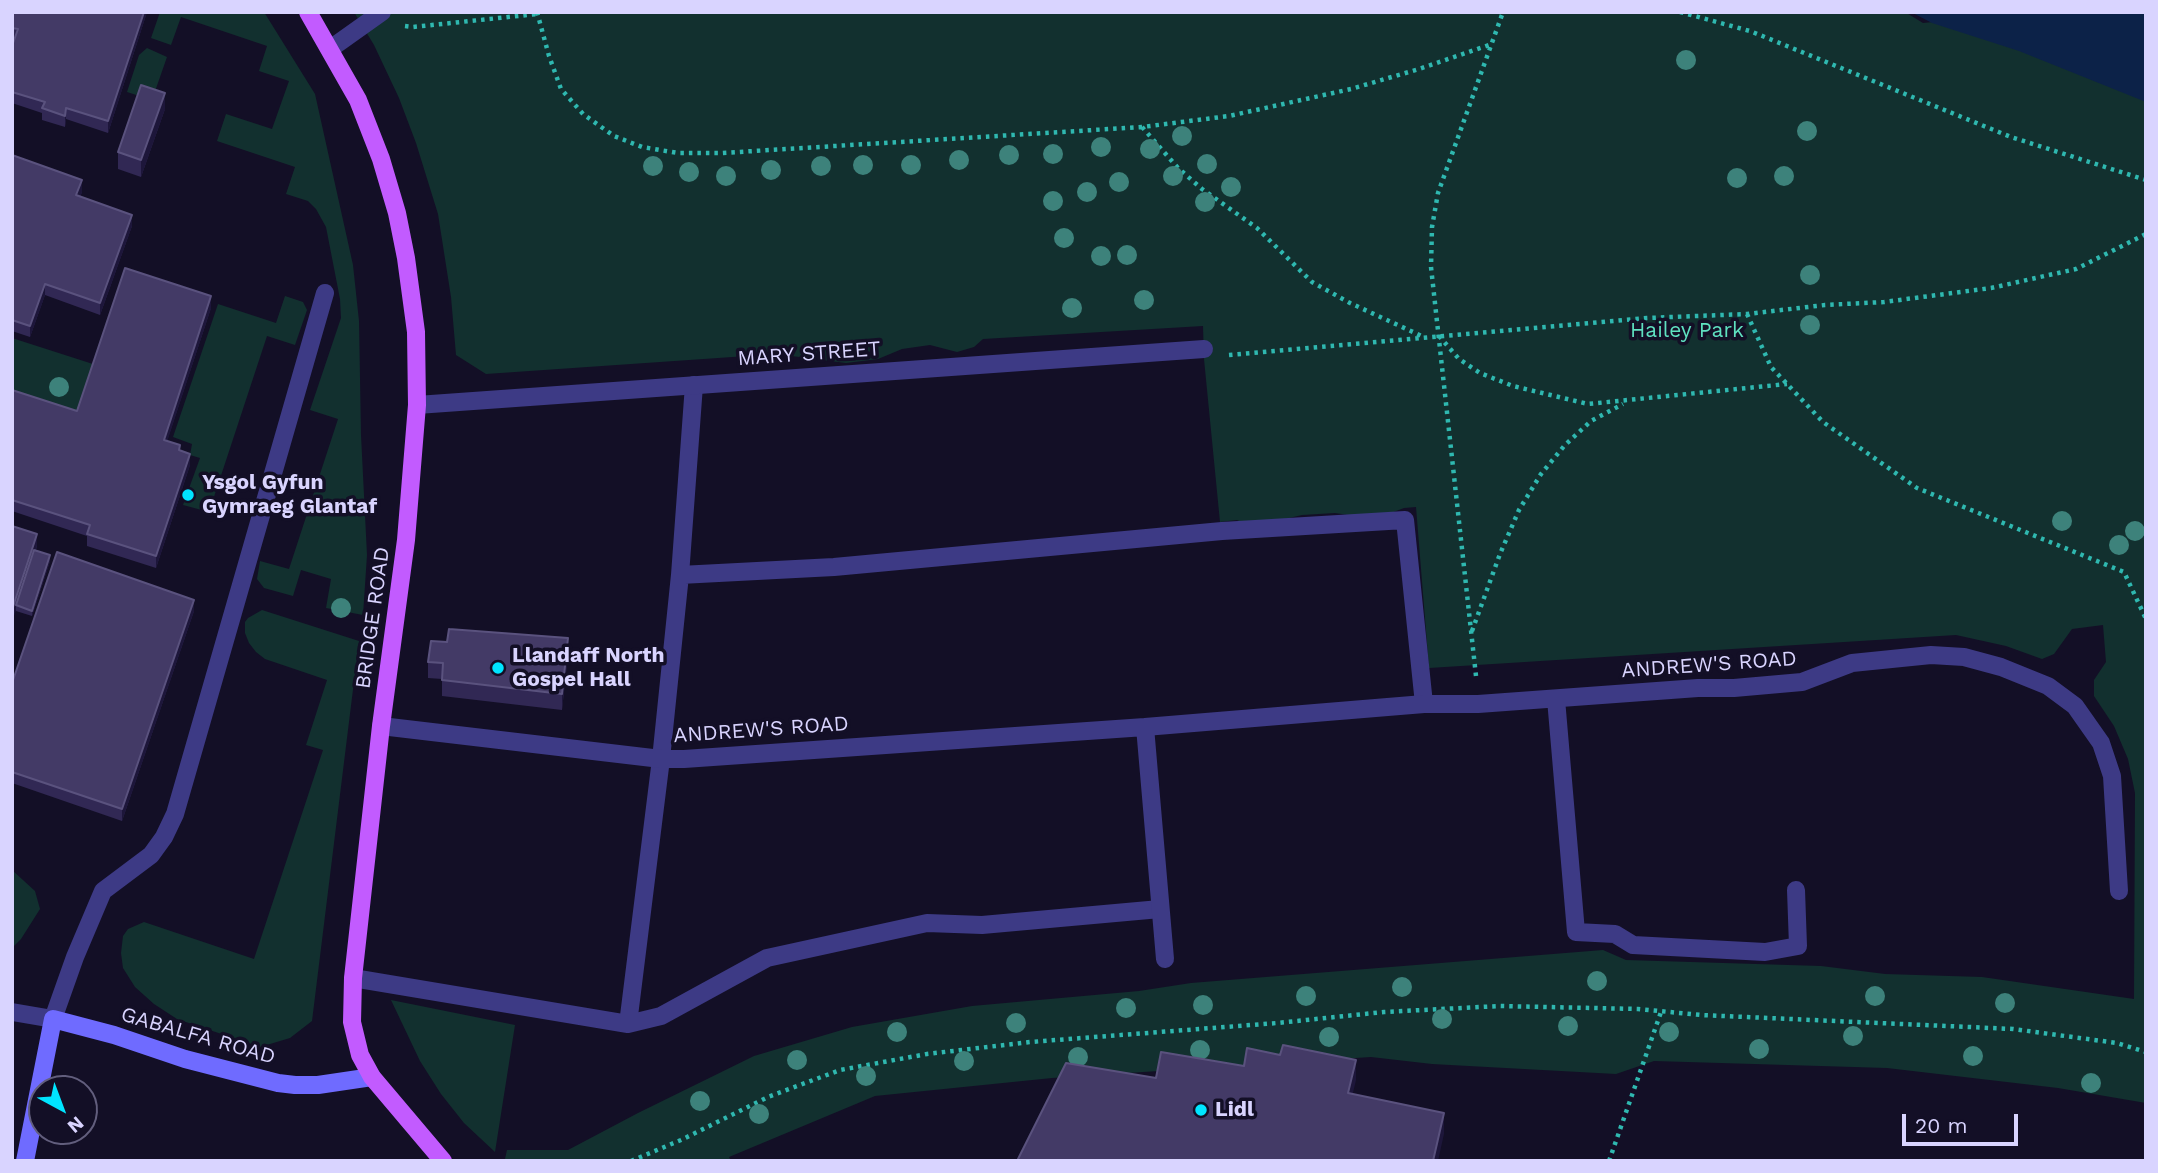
<!DOCTYPE html>
<html>
<head>
<meta charset="utf-8">
<style>
	body { margin:0 }
	#map { position:relative; width:2158px; height:1173px; overflow:hidden; background:#130f26; font-family:"Work Sans",sans-serif }
	canvas { display:block }
	.frame { position:absolute; inset:0; border:14px solid #d9d4ff; pointer-events:none }
	.north { position:absolute; left:28px; top:1075px; width:70px; height:70px; box-sizing:border-box; background:#130f26; border:2px solid #625e7d; border-radius:50%; rotate:139deg; font-size:19px; font-weight:700; line-height:28px; text-align:center; color:#d9d4ff }
	.north::after { content:''; display:block; margin:auto; width:24px; height:32px; background:#00e5ff; clip-path:polygon(50% 0,100% 100%,50% 72%,0 100%) }
	.scale { position:absolute; left:1902px; top:1114px; width:116px; height:32px; box-sizing:border-box; border:4px solid #d9d4ff; border-top:0; padding-left:9px; font-size:21px; line-height:24px; white-space:nowrap; color:#d9d4ff; -webkit-text-stroke:5px #130f26; paint-order:stroke }
</style>
</head>
<body>
<div id="map">
<canvas width="2158" height="1173"></canvas>
<div class="frame"></div>
<div class="north">N</div>
<div class="scale">20 m</div>
</div>
<script>
const context = document.querySelector('canvas').getContext('2d');
context.lineJoin = 'round';
function paint(path, color) {
  context.fillStyle = color;
  context.fill(path, 'evenodd');
}
function poly(rows) {
  const path = new Path2D();
  for (const r of rows) {
    path.moveTo(r[0], r[1]);
    for (let i = 2; i < r.length; i += 2) path.lineTo(r[i], r[i + 1]);
  }
  return path;
}
function stroke(path, color, width, dash) {
  context.strokeStyle = color;
  context.lineWidth = width;
  context.lineCap = dash ? 'butt' : 'round';
  context.setLineDash(dash || []);
  context.stroke(path);
}
function write(font, color, halo, rows, align = 'center') {
  context.font = font + ' "Work Sans",sans-serif';
  context.lineWidth = 7;
  context.setLineDash([]);
  context.textBaseline = 'middle';
  context.strokeStyle = halo;
  context.fillStyle = color;
  for (const [text, x, y, turn = 0] of rows) {
    context.save();
    context.translate(x, y);
    context.rotate((+turn || 0) * Math.PI / 180);
    context.textAlign = isNaN(turn) ? turn : align;
    if (halo) context.strokeText(text, 0, 0);
    context.fillText(text, 0, 0);
    context.restore();
  }
}
const green = poly([
	[160,12,264,12,315,94,353,265,359,321,361,435,367,555,363,615,326,608,331,579,301,570,293,596,264,588,257,579,260,561,289,569,338,419,310,410,341,318,340,299,326,227,316,209,308,201,286,194,295,167,217,141,226,114,272,129,289,81,259,71,267,46,181,17,171,45,151,38],
	[354,12,1905,12,1923,23,1943,21,2146,56,2146,1103,2058,1088,1887,1068,1654,1061,1616,1074,1432,1064,1371,1057,1052,1078,875,1096,729,1157,731,1161,508,1161,505,1159,507,1150,568,1150,638,1113,754,1056,852,1027,972,1006,1139,991,1191,983,1603,950,1626,960,1821,966,1885,974,1982,977,2134,999,2135,793,2128,759,2114,726,2094,696,2094,680,2106,662,2103,625,2072,629,2054,654,2042,659,2006,646,1956,635,1429,668,1416,507,1404,508,1375,519,1335,513,1302,515,1251,527,1237,520,1220,522,1204,359,1203,326,983,339,974,347,957,352,930,345,902,349,878,359,846,363,776,354,486,374,456,355,451,297,438,214,416,143,399,98,374,45],
	[147,48,167,57,152,100,127,92,139,55],
	[285,296,303,302,307,310,295,345,267,336,209,512,183,505,200,458,190,455,192,444,173,437,218,304,276,323],
	[12,338,96,365,77,423,12,402],
	[262,610,359,641,312,1021,290,1038,260,1047,177,1019,154,1004,135,987,123,968,121,953,123,936,128,929,144,922,254,959,323,750,306,745,327,680,265,659,256,652,249,643,245,633,245,622,248,618],
	[12,870,35,891,40,909,21,939,12,948],
	[391,1000,515,1025,495,1152,464,1123,441,1094,420,1061]
]);
const water = poly([
	[1911,12,2146,12,2146,102,2019,51,1932,23]
]);
const path = poly([
	[537,12,549,56,561,89,583,114,614,136,642,147,678,153,722,153,1142,127,1229,116,1351,89,1419,69,1492,44],
	[1680,12,1750,31,2011,137,2146,180],
	[405,26,413,27,537,14],
	[1142,127,1178,168,1202,189,1257,228,1312,282,1350,303,1426,338],
	[1747,314,1771,367,1823,422,1917,488,2124,572,2146,619],
	[1439,336,1459,359,1480,373,1513,386,1588,404,1787,384],
	[1229,355,1647,318,1747,314,1825,305,1884,302,1991,288,2076,269,2146,234],
	[1472,631,1500,554,1519,510,1541,474,1565,445,1591,421,1623,404],
	[1476,676,1431,267,1432,227,1438,193,1503,12],
	[631,1161,681,1140,768,1097,840,1070,927,1054,1030,1042,1277,1023,1384,1012,1500,1006,1638,1009,1701,1015,2013,1029,2117,1043,2146,1052],
	[1609,1161,1661,1012]
]);
const lane = poly([
	[330,49,382,12],
	[680,575,694,385],
	[353,978,628,1024,661,759,680,575,834,567,1222,531,1405,520,1424,704],
	[53,1019,75,957,103,891,151,855,164,837,175,814,325,293],
	[628,1024,661,1016,767,958,927,923,982,925,1160,909]
]);
const street = poly([
	[417,405,1204,349],
	[1556,699,1576,932,1615,934,1633,945,1765,952,1798,946,1796,890],
	[381,726,661,759,684,759,1145,727,1424,704,1478,704,1698,688,1734,688,1802,682,1852,663,1931,655,1964,657,2001,667,2048,686,2075,706,2101,743,2112,776,2119,891],
	[1145,727,1165,959],
	[12,1012,53,1019]
]);
const secondary = poly([
	[25,1161,53,1019,114,1035,185,1059,278,1083,295,1085,318,1085,372,1077]
]);
const primary = poly([
	[308,12,358,100,381,159,397,213,406,258,416,332,417,405,406,540,381,726,353,978,352,1022,360,1055,372,1077,443,1161]
]);
const trees = [
	[1686,60],
	[1807,131],
	[1182,136],
	[1101,147],
	[1150,149],
	[1053,154],
	[1009,155],
	[959,160],
	[1207,164],
	[863,165],
	[911,165],
	[653,166],
	[821,166],
	[771,170],
	[689,172],
	[726,176],
	[1173,176],
	[1784,176],
	[1737,178],
	[1119,182],
	[1231,187],
	[1087,192],
	[1053,201],
	[1205,202],
	[1064,238],
	[1127,255],
	[1101,256],
	[1810,275],
	[1144,300],
	[1072,308],
	[1810,325],
	[59,387],
	[2062,521],
	[2135,531],
	[2119,545],
	[341,608],
	[1597,981],
	[1402,987],
	[1306,996],
	[1875,996],
	[2005,1003],
	[1203,1005],
	[1126,1008],
	[1442,1019],
	[1016,1023],
	[1568,1026],
	[897,1032],
	[1669,1032],
	[1853,1036],
	[1329,1037],
	[1759,1049],
	[1200,1050],
	[1973,1056],
	[1078,1057],
	[797,1060],
	[964,1061],
	[866,1076],
	[2091,1083],
	[700,1101],
	[759,1114]
];
const wall = poly([
	[12,12,147,12,108,133,66,119,65,127,42,120,42,113,12,103,12,46,14,40,12,39],
	[165,109,141,177,118,169,118,152],
	[12,155,82,192,80,197,132,226,100,315,45,295,30,337,12,331],
	[211,308,167,441,180,451,190,465,156,568,87,546,87,536,12,511,12,390,77,411],
	[12,526,37,545,36,550,50,561,32,616,16,611],
	[194,611,122,821,12,783,12,683],
	[568,654,562,710,442,696,442,679,428,678,428,662]
]);
const shadedWall = poly([
	[144,12,147,12,108,133,108,121],
	[165,93,165,109,141,177,141,160],
	[66,108,66,119,65,127,65,116],
	[82,180,82,192,76,207,76,195],
	[132,215,132,226,100,315,100,303],
	[45,284,45,295,30,337,30,326],
	[211,296,211,308,164,451,164,440],
	[190,454,190,465,156,568,156,556],
	[37,534,37,545,17,606,16,605,16,610,12,622,12,610],
	[50,555,50,561,32,616,32,611],
	[194,600,194,611,122,821,122,809],
	[568,638,568,654,562,710,562,694],
	[1356,1060,1356,1080,1348,1114,1348,1093],
	[1444,1113,1444,1134,1438,1161,1433,1161]
]);
const building = poly([
	[12,12,144,12,108,121,66,108,65,116,42,108,45,102,12,92,12,46,18,29,12,28,12,12],
	[141,85,165,93,141,160,118,152,141,85],
	[12,155,82,180,76,195,132,215,100,303,45,284,30,326,12,320,12,155],
	[125,268,211,296,164,440,180,445,179,450,190,454,156,556,87,534,90,525,12,500,12,390,77,411,125,268],
	[12,526,37,534,12,610,12,526],
	[34,550,50,555,32,611,16,605,34,550],
	[57,552,194,600,122,809,12,772,12,683,57,552],
	[449,629,568,638,562,694,442,680,443,663,428,662,431,641,447,642,449,629],
	[1283,1045,1356,1060,1348,1093,1444,1113,1433,1161,1017,1161,1066,1063,1156,1078,1161,1052,1244,1066,1247,1048,1280,1055,1283,1045]
]);
const markers = [
	[188,495,7,"#00e5ff"],
	[498,668,7,"#00e5ff"],
	[1201,1110,7,"#00e5ff"]
];
const parkNames = [
	["Hailey Park",1687,331]
];
const streetNames = [
	["MARY STREET",809,354,-4],
	["BRIDGE ROAD",373,618,-82],
	["ANDREW'S ROAD",1709,665,-4],
	["ANDREW'S ROAD",761,730,-4],
	["GABALFA ROAD",198,1036,16]
];
const poiNames = [
	["Ysgol Gyfun",202,483],
	["Gymraeg Glantaf",202,507],
	["Llandaff North",512,656],
	["Gospel Hall",512,680],
	["Lidl",1215,1110]
];
paint(green, '#12302f');
paint(water, '#0c2248');
stroke(path, '#2fb8b0', 4.5, [3.5, 5]);
stroke(lane, '#3d3a85', 18);
stroke(street, '#3d3a85', 18);
stroke(secondary, '#6f6bff', 18);
stroke(primary, '#c25bff', 18);
context.fillStyle = '#3d827b';
for (const [x, y] of trees) {
  context.beginPath();
  context.arc(x, y, 10, 0, 2 * Math.PI);
  context.fill();
}
paint(wall, '#312854');
paint(shadedWall, '#1d163a');
paint(building, '#433a66');
stroke(building, '#5a527e', 2);
for (const [x, y, r, color] of markers) {
  const dot = new Path2D();
  dot.arc(x, y, r, 0, 2 * Math.PI);
  context.fillStyle = color;
  context.fill(dot);
  stroke(dot, '#130f26', 2.5);
}
write('21px', '#5fe0c0', '#130f26', parkNames);
write('21px', '#d9d4ff', '#130f26', streetNames);
write('bold 21px', '#d9d4ff', '#130f26', poiNames, 'left');
</script>
</body>
</html>
